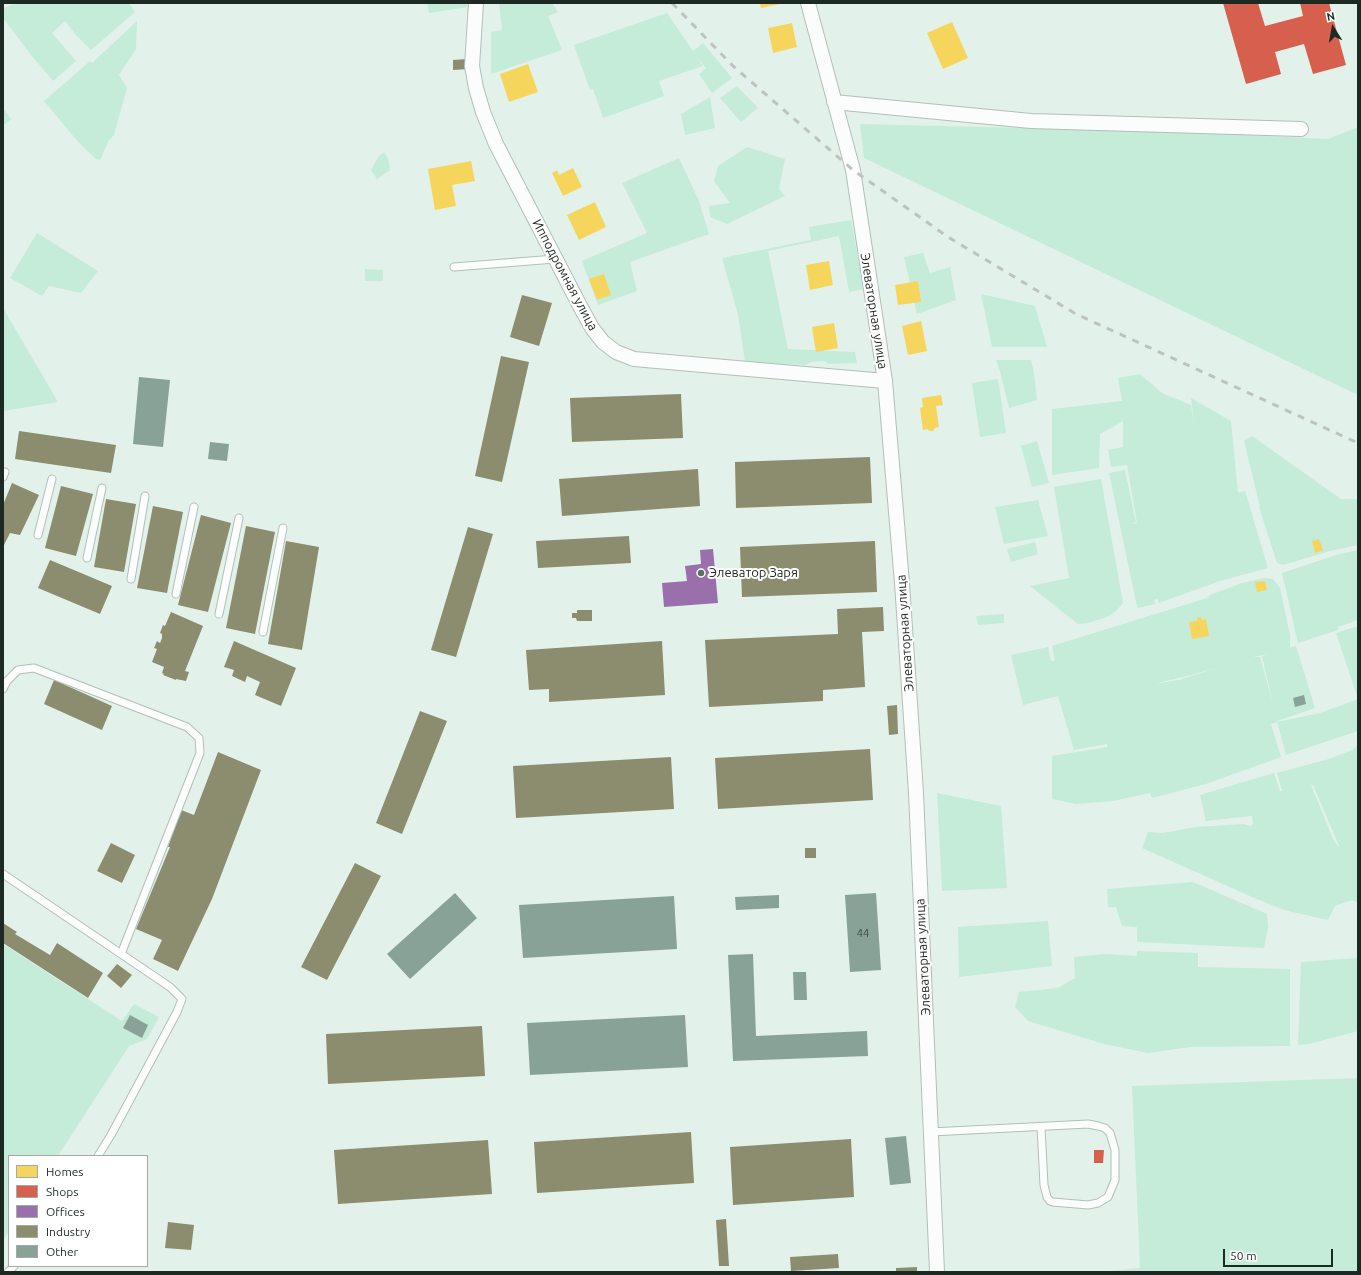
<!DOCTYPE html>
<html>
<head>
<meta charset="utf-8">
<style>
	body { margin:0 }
	#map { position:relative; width:1361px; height:1275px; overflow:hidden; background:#e2f2ea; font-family:Ubuntu,sans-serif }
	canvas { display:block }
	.frame { position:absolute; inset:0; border:4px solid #1d2923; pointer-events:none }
	.legend { position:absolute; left:8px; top:1155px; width:140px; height:112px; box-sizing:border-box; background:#fff; border:1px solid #a5a9a7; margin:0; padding:5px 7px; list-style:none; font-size:12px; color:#1d2923 }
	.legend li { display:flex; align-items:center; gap:8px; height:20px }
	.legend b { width:20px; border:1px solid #a5a9a7 }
	.north { position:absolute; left:1313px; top:8px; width:40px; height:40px; -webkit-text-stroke:3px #fff; paint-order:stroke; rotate:349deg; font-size:11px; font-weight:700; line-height:16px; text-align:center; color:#1d2923 }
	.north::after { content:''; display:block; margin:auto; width:14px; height:18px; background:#1d2923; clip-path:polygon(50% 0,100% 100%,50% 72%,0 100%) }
	.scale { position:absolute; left:1223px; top:1249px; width:110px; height:18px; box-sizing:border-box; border:2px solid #1d2923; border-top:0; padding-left:5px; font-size:12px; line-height:14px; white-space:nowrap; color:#1d2923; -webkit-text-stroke:3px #fff; paint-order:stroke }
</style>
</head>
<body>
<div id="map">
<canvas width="1361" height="1275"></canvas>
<div class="frame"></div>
<ul class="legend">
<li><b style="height:11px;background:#f6d55c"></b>Homes</li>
<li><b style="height:11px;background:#d6604d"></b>Shops</li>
<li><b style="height:11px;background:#9970ab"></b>Offices</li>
<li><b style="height:11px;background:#8c8c6e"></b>Industry</li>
<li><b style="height:11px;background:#88a298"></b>Other</li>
</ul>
<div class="north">N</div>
<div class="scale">50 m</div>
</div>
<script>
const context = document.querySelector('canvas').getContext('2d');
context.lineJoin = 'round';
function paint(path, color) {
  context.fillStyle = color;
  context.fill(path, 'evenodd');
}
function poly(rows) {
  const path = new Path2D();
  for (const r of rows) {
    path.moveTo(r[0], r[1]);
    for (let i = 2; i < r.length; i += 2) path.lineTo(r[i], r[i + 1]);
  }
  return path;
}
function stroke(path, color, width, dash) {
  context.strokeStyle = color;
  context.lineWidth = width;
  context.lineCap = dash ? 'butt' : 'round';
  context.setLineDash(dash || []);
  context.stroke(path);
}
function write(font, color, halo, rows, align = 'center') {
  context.font = font + ' Ubuntu,sans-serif';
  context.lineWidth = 4;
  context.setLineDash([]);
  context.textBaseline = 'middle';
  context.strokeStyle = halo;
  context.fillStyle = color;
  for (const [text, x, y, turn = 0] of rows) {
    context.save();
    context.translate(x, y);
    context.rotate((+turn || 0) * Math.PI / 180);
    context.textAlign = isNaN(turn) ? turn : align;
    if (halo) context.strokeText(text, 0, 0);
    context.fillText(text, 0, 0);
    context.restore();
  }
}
const green = poly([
	[16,3,129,3,135,12,91,50,75,34,65,21,52,33,76,61,53,81,31,55,3,18,3,9],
	[427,3,467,3,468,7,429,13],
	[499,3,552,3,558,12,548,16,562,50,491,74,491,32,502,30],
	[667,13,693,51,703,43,732,78,712,93,699,74,706,68,697,57,703,66,659,81,664,96,603,118,593,89,590,90,574,45],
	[137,21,136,49,119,75,127,88,114,135,109,140,100,160,96,159,79,143,44,101,90,61,92,63],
	[737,86,758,108,741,122,720,98],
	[710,97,715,128,685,135,681,114],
	[3,108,11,119,3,126],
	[860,124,1188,132,1328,139,1358,127,1358,395,864,158],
	[747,147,785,159,779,189,785,196,727,224,710,217,709,206,730,203,714,181,718,166],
	[384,152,388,158,390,170,377,179,371,170,379,156],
	[679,158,699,201,709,234,630,262,637,291,598,305,582,261,647,233,622,183],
	[851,220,864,289,849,292,839,236,768,251,788,349,855,352,857,363,829,364,824,361,811,362,805,365,745,362,738,314,722,258,811,240,809,227],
	[37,233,98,271,81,293,49,286,42,296,10,278],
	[923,253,930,273,950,267,956,300,917,314,904,257],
	[365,269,383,270,383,281,365,281],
	[981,294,1035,306,1047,347,992,347],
	[3,308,58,402,3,411],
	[996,360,1031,360,1034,373,1037,400,1009,408,1000,371],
	[1140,374,1162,393,1191,405,1195,432,1191,398,1231,421,1238,493,1245,491,1268,568,1220,581,1159,603,1158,599,1154,600,1155,604,1138,608,1136,602,1109,473,1125,470,1136,522,1131,524,1137,523,1127,465,1111,467,1108,450,1123,447,1123,421,1100,434,1099,468,1052,475,1052,409,1122,401,1118,378],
	[998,379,1006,433,980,437,972,383],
	[1252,436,1341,499,1358,499,1358,545,1330,551,1283,565,1277,563,1259,507,1260,507,1244,441],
	[1037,441,1049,483,1032,487,1021,446],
	[1101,479,1123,603,1116,611,1107,617,1088,623,1078,624,1030,586,1069,578,1054,487],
	[1038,500,1048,536,1004,544,995,507],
	[1035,542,1038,554,1011,562,1007,549],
	[1358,550,1358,620,1338,627,1338,630,1298,643,1282,573,1339,554],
	[1264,578,1273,579,1280,588,1290,635,1290,647,1288,648,1296,646,1315,708,1277,721,1277,722,1320,713,1358,699,1358,731,1286,755,1277,722,1271,724,1281,757,1206,784,1152,798,1150,793,1113,801,1076,804,1052,799,1052,756,1107,747,1107,744,1074,750,1058,696,1023,705,1011,655,1048,647,1051,661,1055,661,1052,646,1207,598,1210,595,1242,583],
	[1269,654,1262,656,1273,704,1260,657,1253,657],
	[1219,667,1179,680,1154,684,1191,675],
	[1004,614,1004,623,978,625,976,616],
	[1358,626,1358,696,1357,696,1336,633],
	[1358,745,1358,903,1352,900,1335,906,1328,920,1284,910,1252,897,1142,848,1148,832,1163,833,1195,827,1243,824,1250,826,1253,824,1252,816,1206,821,1200,795,1274,773,1280,791,1282,791,1277,773,1329,759,1352,750],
	[1311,785,1313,785,1340,848,1334,841],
	[937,793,1001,806,1007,888,942,891],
	[1193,882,1267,914,1268,928,1264,948,1137,942,1137,927,1122,926,1116,907,1108,907,1107,889],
	[1048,921,1052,966,959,977,958,927],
	[3,944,122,1021,134,1004,159,1017,147,1039,129,1046,58,1156,9,1156,9,1231,3,1240],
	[1137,951,1198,953,1198,967,1290,969,1290,1046,1190,1047,1148,1053,1104,1044,1028,1021,1015,1007,1019,992,1058,988,1075,978,1074,957,1105,954,1137,956],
	[1358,958,1358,1031,1309,1044,1298,1045,1301,962],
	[1358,1078,1358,1272,1099,1272,1140,1268,1132,1086]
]);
const homes = poly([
	[760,3,780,3,780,4,761,8],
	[952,22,968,58,943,69,927,33],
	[792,23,797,47,773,53,768,28],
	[528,64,538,92,509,102,500,74],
	[471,161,475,181,452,185,456,206,435,210,428,169],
	[573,168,582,187,563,196,552,173,557,170,559,175],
	[595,202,606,227,579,240,567,215],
	[829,261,833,285,810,290,806,265],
	[604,274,611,295,597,300,589,279],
	[918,281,921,302,898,305,895,285],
	[921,321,927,351,908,355,902,326],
	[834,323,838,348,816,352,812,327],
	[941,395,943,405,936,406,939,427,935,428,933,431,930,431,927,429,923,430,920,408,923,407,922,398],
	[1319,539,1323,550,1315,553,1312,541],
	[1265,581,1267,590,1257,592,1255,582],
	[1201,617,1202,620,1206,619,1209,636,1192,639,1189,622,1197,621,1197,618]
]);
const shops = poly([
	[1223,3,1258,3,1265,26,1303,16,1300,3,1329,3,1346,65,1313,74,1304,44,1275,52,1281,74,1246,84],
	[1094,1150,1104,1150,1103,1163,1094,1163]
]);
const offices = poly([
	[713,549,718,603,664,607,662,583,687,581,685,566,701,564,700,550]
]);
const industry = poly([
	[467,59,468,69,453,70,453,60],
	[522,295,552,303,539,346,510,337],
	[501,356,529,362,502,482,475,476],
	[681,394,683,438,572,442,570,398],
	[19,431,116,445,111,473,15,459],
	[870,457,872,503,736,508,735,462],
	[698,469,700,506,562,516,559,479],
	[12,483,39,495,20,535,10,533,3,547,3,505],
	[61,486,93,494,76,556,45,548],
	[106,499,136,504,124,572,94,567],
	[153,506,183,512,167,593,137,588],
	[201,515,231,523,208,612,178,605],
	[246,526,275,532,255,634,226,628],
	[468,527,493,534,456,657,431,650],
	[629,536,631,563,538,568,536,541],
	[286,541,319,547,302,650,268,644],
	[875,541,877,592,742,597,740,547],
	[50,560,112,586,100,614,38,588],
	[883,607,884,631,862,632,865,687,823,690,823,701,709,707,705,640,838,634,837,609],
	[577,610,592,610,592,621,577,621,576,618,572,618,572,613,577,613],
	[171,612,203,626,185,671,189,672,186,681,176,679,176,680,163,675,164,674,162,673,164,667,152,662,157,649,154,648,157,641,160,643,162,638,162,634,160,633,163,625,165,626],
	[234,641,296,668,281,706,255,695,260,682,247,676,245,682,232,676,234,670,224,667],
	[662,641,665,695,549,702,549,689,529,690,526,650],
	[54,680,112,706,102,730,44,704],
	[897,705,898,734,889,735,887,706],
	[420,711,447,721,402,834,376,823],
	[870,749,873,800,718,809,715,758],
	[218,752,261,770,212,899,178,971,153,959,162,940,136,929,170,847,168,847,181,810,194,815],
	[671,757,674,809,516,818,513,766],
	[111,843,135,855,122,883,97,871],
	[805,848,816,848,816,858,805,858],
	[355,863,381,876,327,980,301,967],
	[3,923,17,932,15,934,50,955,57,943,103,973,88,998,3,943],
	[117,964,132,975,121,988,107,976],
	[482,1026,485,1076,328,1084,326,1034],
	[691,1132,694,1183,537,1193,534,1142],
	[851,1139,854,1197,733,1205,730,1147],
	[488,1140,492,1194,338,1204,334,1150],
	[726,1219,729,1266,719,1266,716,1220],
	[168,1222,194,1225,191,1250,165,1248],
	[838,1254,839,1268,791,1271,790,1257],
	[917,1267,917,1272,896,1272,896,1268]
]);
const building = poly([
	[139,377,170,380,163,447,133,444],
	[210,442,229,444,227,461,208,459],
	[1304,695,1306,704,1295,707,1293,698],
	[455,893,477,918,410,979,387,954],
	[876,893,881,970,850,972,845,895],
	[779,895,779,908,736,910,735,897],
	[674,896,677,949,523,958,519,905],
	[753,954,756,1036,867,1031,868,1056,733,1061,728,955],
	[793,972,806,972,807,1000,794,1000],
	[130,1015,148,1025,142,1038,123,1028],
	[685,1015,688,1067,530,1075,527,1023],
	[906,1136,911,1183,890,1185,885,1138]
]);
const service = poly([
	[454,267,555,259],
	[3,477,5,472],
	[38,535,52,479],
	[87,558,102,488],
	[131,579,145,496],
	[176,594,194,507],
	[219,614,239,518],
	[263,632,283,528],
	[3,689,7,681,18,670,34,668,187,727,199,738,200,753,121,954],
	[3,874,170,987,182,999,177,1012,111,1135,98,1156],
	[931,1132,1088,1124,1098,1126,1105,1128,1110,1133,1115,1150,1115,1180,1108,1197,1098,1203,1088,1205,1053,1202,1050,1201,1047,1197,1044,1185,1041,1127],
	[8,1272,14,1266]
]);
const minor = poly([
	[476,3,472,66,476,88,483,112,496,144,580,306,592,328,603,342,616,352,634,359,885,381],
	[808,3,853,170,885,381,902,583,916,793,937,1272],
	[834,102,1031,121,1301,129]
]);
const rail = poly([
	[672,3,733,66,853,170,948,237,1076,314,1358,443]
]);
const markers = [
	[701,573,4,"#626f69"]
];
const numberNames = [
	["44",863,933]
];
const streetNames = [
	["Ипподромная улица",565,275,62],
	["Элеваторная улица",874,311,81],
	["Элеваторная улица",905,633,-94],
	["Элеваторная улица",923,957,-93]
];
const poiNames = [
	["Элеватор Заря",709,573]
];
paint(green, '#c5ebd9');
paint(homes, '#f6d55c');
paint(shops, '#d6604d');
paint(offices, '#9970ab');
paint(industry, '#8c8c6e');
paint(building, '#88a298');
stroke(service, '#b2bfb8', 9);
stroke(minor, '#b2bfb8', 16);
stroke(service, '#fbfdfc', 7);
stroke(minor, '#fbfdfc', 14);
stroke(rail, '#bec2c0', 3, [7, 7]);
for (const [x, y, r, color] of markers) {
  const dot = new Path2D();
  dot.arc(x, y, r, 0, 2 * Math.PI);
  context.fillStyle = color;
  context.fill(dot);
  stroke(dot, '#fff', 1.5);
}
write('11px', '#384740', null, numberNames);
write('13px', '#1d2923', '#fff', streetNames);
write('13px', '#1d2923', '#fff', poiNames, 'left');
</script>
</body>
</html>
